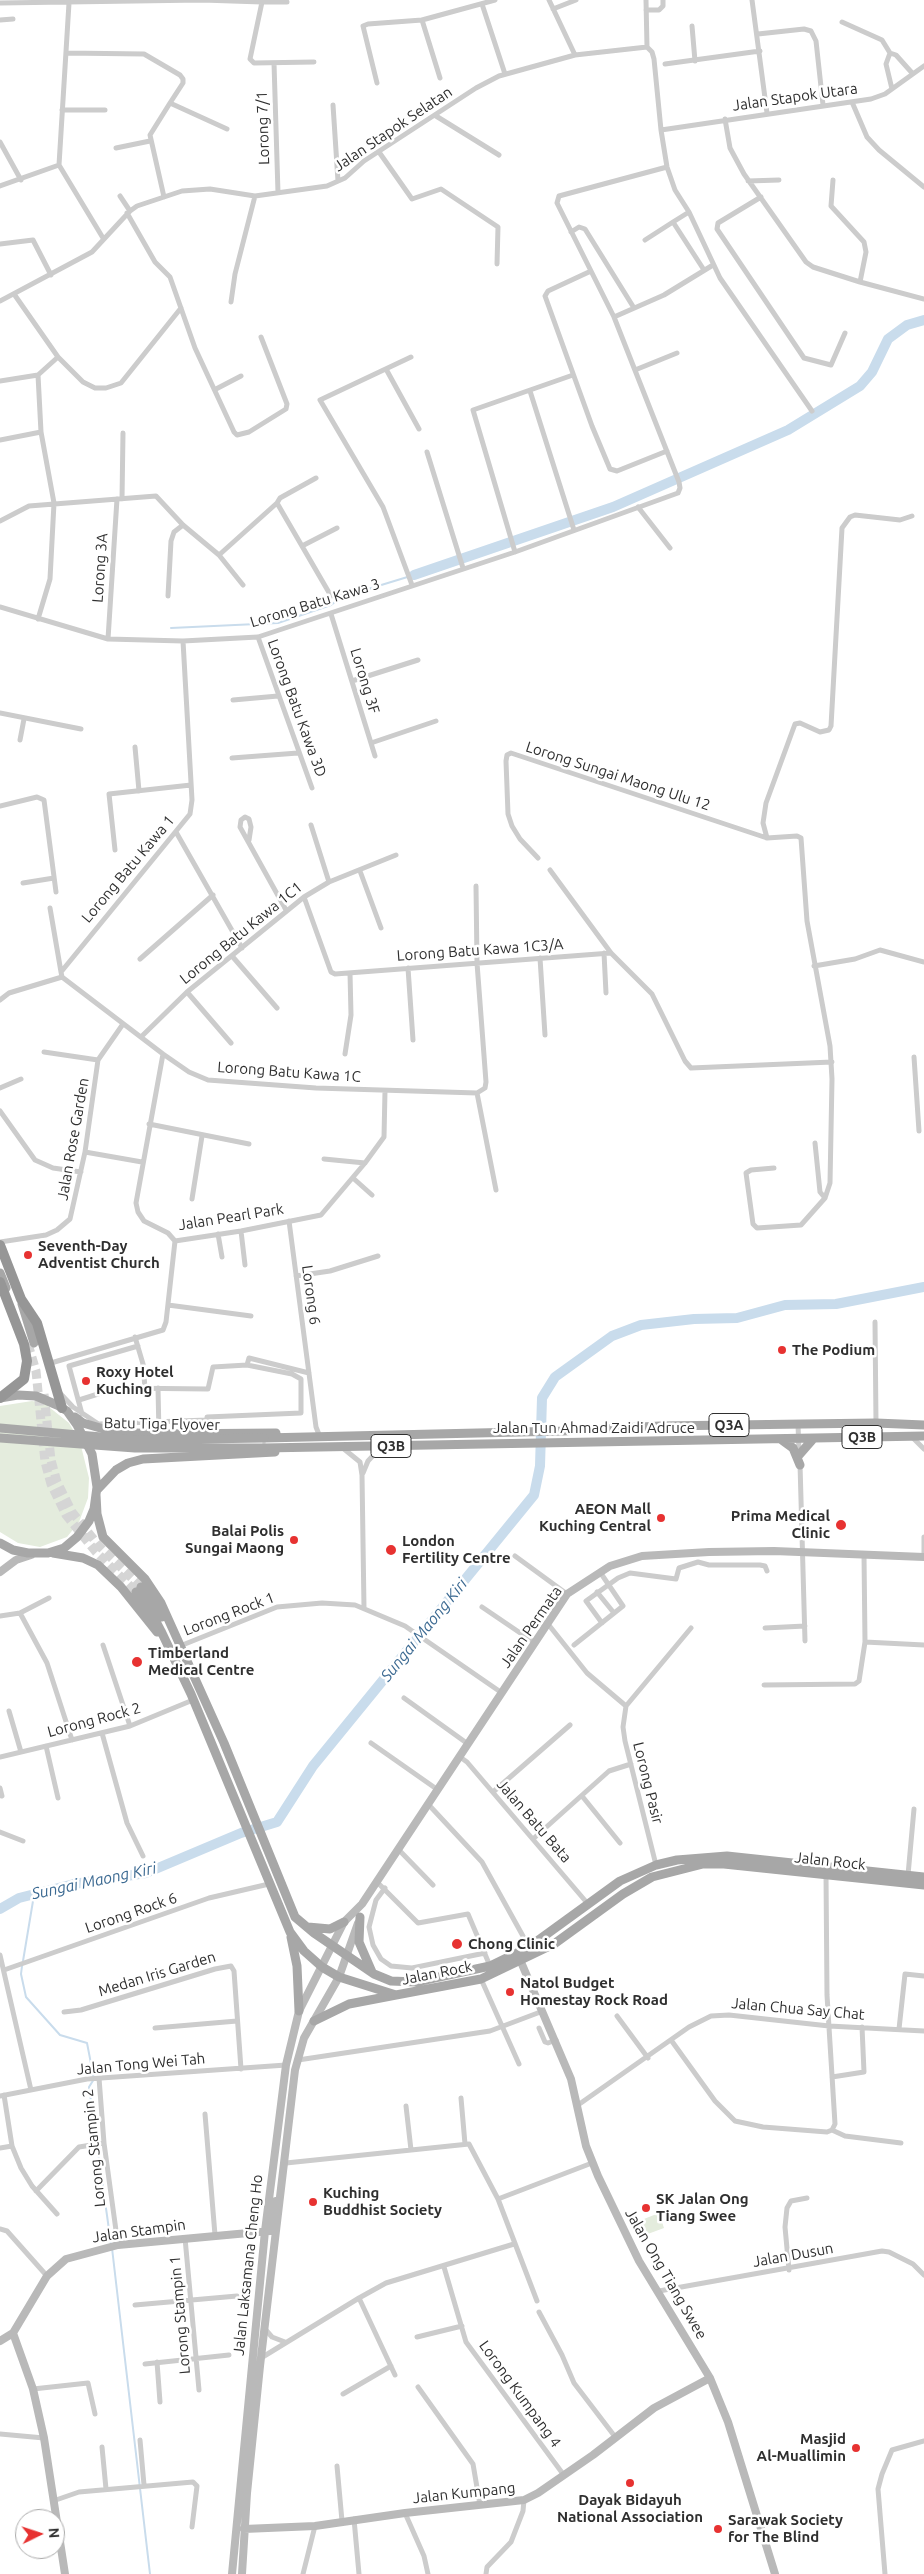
<!DOCTYPE html>
<html>
<head>
<meta charset="utf-8">
<style>
	body { margin:0 }
	#map { position:relative; width:924px; height:2574px; overflow:hidden; background:#fff; font-family:Ubuntu,sans-serif }
	canvas { display:block }
	.north { position:absolute; left:15px; top:2509px; width:50px; height:50px; box-sizing:border-box; background:#fff; border:1px solid #acacac; border-radius:50%; rotate:86deg; font-size:14px; font-weight:700; line-height:20px; text-align:center; color:#2f2f2f }
	.north::after { content:''; display:block; margin:auto; width:18px; height:22px; background:#e73231; clip-path:polygon(50% 0,100% 100%,50% 72%,0 100%) }
</style>
</head>
<body>
<div id="map">
<canvas width="924" height="2574"></canvas>
<div class="north">N</div>
</div>
<script>
const context = document.querySelector('canvas').getContext('2d');
context.lineJoin = 'round';
function paint(path, color) {
  context.fillStyle = color;
  context.fill(path, 'evenodd');
}
function poly(rows) {
  const path = new Path2D();
  for (const r of rows) {
    path.moveTo(r[0], r[1]);
    for (let i = 2; i < r.length; i += 2) path.lineTo(r[i], r[i + 1]);
  }
  return path;
}
function stroke(path, color, width, dash) {
  context.strokeStyle = color;
  context.lineWidth = width;
  context.lineCap = dash ? 'butt' : 'round';
  context.setLineDash(dash || []);
  context.stroke(path);
}
function write(font, color, halo, rows, align = 'center') {
  context.font = font + ' Ubuntu,sans-serif';
  context.lineWidth = 5;
  context.setLineDash([]);
  context.textBaseline = 'middle';
  context.strokeStyle = halo;
  context.fillStyle = color;
  for (const [text, x, y, turn = 0] of rows) {
    context.save();
    context.translate(x, y);
    context.rotate((+turn || 0) * Math.PI / 180);
    context.textAlign = isNaN(turn) ? turn : align;
    if (halo) context.strokeText(text, 0, 0);
    context.fillText(text, 0, 0);
    context.restore();
  }
}
const green = poly([
	[32,1401,44,1403,69,1423,80,1442,89,1478,88,1498,79,1522,67,1537,40,1547,18,1543,0,1532,0,1406],
	[659,2213,664,2228,645,2235,639,2221]
]);
const stream = poly([
	[171,628,278,623,331,605,342,597,414,575],
	[23,1961,34,1895],
	[22,1966,21,1974,26,1997,60,2035,87,2043,94,2079,89,2087,111,2244],
	[112,2248,150,2574]
]);
const river = poly([
	[414,575,613,507,788,430,860,386,872,372,888,339,907,325,924,320],
	[0,1909,19,1898,74,1884,146,1873,241,1833,277,1822,313,1766,534,1495,540,1466,542,1398,555,1377,612,1336,641,1325,694,1319,737,1318,785,1305,836,1304,924,1287]
]);
const primaryTunnel = poly([
	[28,1344,36,1371,45,1462,51,1484,66,1515,96,1552,136,1592],
	[44,1394,51,1460,57,1482,72,1512,99,1546,141,1587]
]);
const street = poly([
	[549,0,575,55],
	[646,0,647,47,652,52,654,59,661,130,667,167,675,190,689,212,673,222,704,270],
	[752,0,767,113],
	[287,2,262,2,250,59,254,63,314,62],
	[0,3,202,0,262,2],
	[482,4,505,74],
	[553,9,576,0],
	[646,10,659,10,663,6,663,0],
	[0,20,13,19],
	[422,20,440,78],
	[842,22,882,40,890,53,896,55,913,74],
	[692,26,695,61],
	[758,34,804,29,811,31,816,41,823,105],
	[66,53,144,54,180,75,183,79,183,83,170,103],
	[890,53,886,64,892,89],
	[274,63,278,193],
	[665,64,760,51],
	[377,83,363,26,368,24,422,20,495,0],
	[852,102,867,137,879,150,924,187],
	[333,105,338,181],
	[62,110,105,110],
	[436,116,499,155],
	[725,119,730,148,744,174,806,262,813,267,860,282,924,299],
	[661,130,871,99,885,94,924,66],
	[0,142,21,180],
	[116,148,150,141],
	[379,152,412,199,441,189,498,227,497,264],
	[59,165,69,3],
	[59,165,103,238],
	[833,180,831,206,864,242,866,252,860,282],
	[748,181,779,180],
	[0,186,59,165],
	[120,196,130,211],
	[164,197,150,135,170,103,227,129],
	[761,197,718,223,717,229,804,358,831,365,845,333],
	[689,212,720,278,812,411],
	[127,213,155,262,170,277,195,348,234,432,237,435,249,432,286,409,287,404,261,337],
	[571,232,579,227,585,229,634,308],
	[645,240,673,222],
	[0,244,33,240,51,275],
	[591,271,548,291,545,296,592,426,610,469,617,471,667,451],
	[14,294,58,357,83,382,95,388,106,388,121,383,181,308],
	[0,301,92,252,130,211,137,206,182,191,210,189,255,196,327,186,345,178,364,161,476,88,499,76,575,55,647,47],
	[231,302,235,274,255,196],
	[614,317,664,295,713,265],
	[411,357,320,400,383,507,412,585],
	[386,369,419,429],
	[635,370,677,353],
	[0,381,38,375],
	[216,389,241,376],
	[530,391,574,530],
	[0,440,41,432],
	[427,452,463,568],
	[122,499,123,433],
	[277,503,331,596,359,589],
	[638,507,670,548],
	[0,521,29,506,156,496,183,525,219,555,243,585],
	[302,546,337,528],
	[515,552,473,410,573,375],
	[219,555,277,503,280,498,316,478],
	[168,596,171,541,174,532,183,525],
	[0,607,108,639,183,641,258,637,515,552,678,493,680,488,679,482,614,317,557,203,559,196,667,167],
	[331,614,375,756],
	[38,619,50,579,54,503,41,432,38,375,58,357],
	[258,637,312,788],
	[108,639,117,499],
	[352,681,418,660],
	[233,700,278,696],
	[0,713,81,729],
	[20,740,24,719],
	[371,743,436,721],
	[135,747,139,791],
	[232,758,298,753],
	[0,806,37,797,44,800,56,892],
	[311,825,329,882],
	[176,832,242,948],
	[767,838,763,823,766,803,795,724,800,723,820,732,829,730,831,726,842,528,850,517,855,515,900,520,912,516],
	[249,840,251,827,249,819,245,817,241,820,240,827,286,910],
	[115,850,109,794,191,785],
	[538,858,520,839,512,826,508,814,506,761,507,755,511,753,767,838,797,836,801,838,807,921,830,1046,832,1079,830,1183,825,1198,801,1225,757,1228,753,1224,746,1173,751,1170,774,1168],
	[550,870,611,953,652,994,685,1061,691,1068,832,1062],
	[360,871,381,928],
	[23,883,54,878],
	[304,897,331,972,335,974,611,953],
	[50,908,61,972],
	[604,953,606,993],
	[232,956,277,1008],
	[540,958,545,1035],
	[140,959,213,895],
	[814,966,855,959,880,950,924,962],
	[408,968,413,1040],
	[62,977,163,1054,189,1072,208,1080,316,1088,477,1093,485,1088,486,1082,477,963,476,886],
	[187,992,231,1043],
	[0,1000,9,993,62,977,61,972,190,814,192,800,183,641],
	[142,1036,187,992,304,897,329,882,396,855],
	[44,1052,98,1060],
	[163,1054,136,1203,138,1212,144,1221,168,1233,175,1241],
	[345,1054,351,1015,350,973],
	[914,1057,919,1131],
	[0,1088,21,1079],
	[477,1093,496,1190],
	[0,1111,35,1160,53,1168,81,1172],
	[149,1124,249,1144],
	[815,1143,820,1192,825,1198],
	[85,1152,142,1162],
	[324,1159,365,1163],
	[353,1178,372,1195],
	[192,1199,202,1136],
	[289,1221,316,1427,320,1437],
	[241,1231,245,1265],
	[218,1234,222,1257],
	[175,1241,241,1231,321,1215,365,1163,384,1137,385,1091],
	[0,1242,46,1235,57,1230,70,1219,85,1152,98,1060,123,1024],
	[296,1276,330,1271,378,1256],
	[168,1305,251,1316],
	[875,1322,876,1423],
	[135,1337,143,1364,145,1388],
	[51,1363,163,1330,166,1322,175,1241],
	[247,1365,249,1358,309,1373],
	[158,1388,159,1434],
	[59,1392,73,1407,97,1423],
	[79,1400,117,1388,208,1389,213,1367,247,1365,292,1374,301,1379,301,1413,207,1417,207,1433],
	[82,1414,69,1366,138,1346],
	[99,1424,207,1420],
	[798,1424,799,1453],
	[912,1437,924,1449],
	[344,1449,360,1462,362,1475,364,1608],
	[800,1464,805,1641],
	[363,1473,368,1461,382,1446],
	[515,1556,567,1594],
	[924,1557,924,1537],
	[597,1592,614,1613],
	[482,1607,535,1643],
	[20,1613,47,1663,72,1740],
	[0,1616,20,1613,49,1598],
	[602,1623,586,1601,618,1578,630,1573,676,1579,679,1568,698,1562,709,1565,760,1565,765,1566,767,1571],
	[548,1624,587,1673,626,1706],
	[765,1628,805,1626],
	[865,1642,924,1645],
	[103,1645,130,1726],
	[574,1645,623,1606,600,1572],
	[180,1646,277,1607,322,1603,355,1605,405,1626,502,1693],
	[764,1685,855,1684,859,1681,865,1642,864,1555],
	[404,1698,468,1744],
	[9,1711,21,1752],
	[102,1733,127,1823,143,1856],
	[371,1743,438,1790],
	[46,1746,58,1798],
	[0,1757,130,1726,193,1700],
	[460,1757,467,1762,588,1904],
	[0,1788,2,1796],
	[493,1792,570,1725],
	[582,1796,620,1843],
	[428,1804,482,1862,529,1947],
	[0,1832,23,1841],
	[533,1839,609,1771,631,1764],
	[398,1849,433,1885],
	[656,1865,625,1741,623,1727,626,1706,691,1628],
	[826,1874,827,1995,835,2124,832,2130],
	[908,1875,914,1809],
	[377,1882,418,1923,468,1914,490,1966],
	[385,1888,376,1900,369,1927,373,1945,381,1959,391,1966,412,1968,485,1953],
	[0,1955,31,2090],
	[4,1970,209,1898,269,1884],
	[481,1979,519,2064],
	[64,2012,81,2010,215,1969,231,1966,234,1971,241,2069],
	[617,2016,648,2058],
	[155,2028,237,2021],
	[539,2028,545,2042,548,2043,556,2040],
	[899,2029,905,1974,924,1976],
	[671,2040,715,2101,735,2121,763,2127,827,2132,832,2130,845,2136,901,2143],
	[298,2060,490,2031,543,2011],
	[832,2077,864,2072,862,2027],
	[99,2078,104,2143,118,2245],
	[4,2095,12,2146,21,2168,32,2186,57,2214],
	[0,2096,87,2079,286,2065],
	[461,2098,465,2144],
	[578,2105,689,2027,711,2016,729,2015,829,2026,924,2031],
	[406,2106,411,2150],
	[205,2114,215,2235],
	[0,2148,12,2146],
	[286,2163,469,2144,498,2199,537,2301],
	[36,2191,79,2147,104,2143],
	[498,2199,592,2163],
	[0,2229,7,2231,47,2276],
	[185,2238,199,2390],
	[444,2267,466,2342,563,2474],
	[789,2270,785,2227,787,2208,791,2201,807,2198],
	[659,2291,882,2251,889,2252,913,2264,924,2275],
	[135,2305,237,2296],
	[539,2312,562,2355,574,2383,616,2438],
	[265,2329,272,2337,285,2342],
	[417,2337,462,2326],
	[261,2358,359,2298],
	[157,2362,160,2402],
	[145,2364,229,2355],
	[395,2375,359,2298,386,2283,514,2244],
	[418,2387,473,2464,480,2505],
	[33,2389,88,2383,95,2414],
	[343,2394,391,2366],
	[0,2434,44,2438],
	[140,2440,144,2485],
	[102,2447,106,2489],
	[337,2466,342,2521],
	[53,2501,79,2492,193,2482,197,2486,192,2527],
	[405,2513,424,2556,428,2574],
	[354,2519,359,2574],
	[303,2574,315,2526],
	[486,2574,487,2567,511,2542,523,2511,524,2500],
	[885,2574,878,2489,882,2474,892,2450,924,2441]
]);
const secondary = poly([
	[0,1572,16,1560,31,1555],
	[521,1962,571,2079,586,2146,598,2176,639,2261,710,2378,728,2422,775,2574],
	[13,2333,33,2389,44,2438,65,2574],
	[0,2341,13,2333,47,2276,66,2259,118,2245,270,2231,276,2201],
	[244,2529,315,2526,405,2513,524,2500,538,2493,593,2455,654,2408,710,2378],
	[232,2574,265,2231,286,2065,299,2011,344,1922,362,1904,567,1594,610,1566,642,1556,709,1552,774,1551,924,1557],
	[242,2574,247,2493,260,2366,295,2070,304,2038,339,1977,358,1923]
]);
const primary = poly([
	[0,1273,6,1288],
	[22,1304,34,1343],
	[75,1417,83,1423,114,1432,160,1434,276,1433],
	[264,1438,563,1431,660,1426,876,1423,924,1425],
	[782,1440,793,1448,800,1465],
	[264,1448,924,1436],
	[799,1455,813,1439],
	[97,1490,116,1470,128,1463,143,1459,275,1452],
	[96,1495,97,1514,103,1537,145,1579,161,1603,224,1743,295,1917,314,1933,374,1974,391,1981,416,1982,490,1966,529,1947,620,1881,656,1865,677,1860,727,1856,924,1877],
	[0,1543,13,1550,28,1553,48,1553,64,1548,77,1537,89,1521,94,1509,97,1487,92,1454,77,1425,67,1411,57,1405,36,1396,18,1395,0,1398],
	[53,1553,83,1558,98,1565,121,1587,157,1632],
	[141,1587,162,1617],
	[136,1592,150,1610,161,1631,191,1694,290,1932,304,1951,322,1967,339,1977,396,1995,481,1979,554,1944,623,1894,652,1877,703,1864,724,1864,924,1885],
	[360,1917,359,1942,372,1972],
	[308,1927,330,1929,344,1922],
	[291,1937,297,1966,299,2011],
	[314,2021,349,2004,396,1995]
]);
const highway = poly([
	[0,1245,21,1299,37,1323,62,1408],
	[0,1282,24,1344,27,1361,24,1379,0,1398]
]);
const primaryBridge = poly([
	[0,1428,135,1440,264,1438],
	[0,1438,135,1448,264,1448]
]);
const markers = [
	[28,1255,5,"#e73231"],
	[782,1350,5,"#e73231"],
	[86,1381,5,"#e73231"],
	[661,1518,5,"#e73231"],
	[841,1525,6,"#e73231"],
	[294,1540,5,"#e73231"],
	[391,1550,6,"#e73231"],
	[137,1662,6,"#e73231"],
	[457,1944,6,"#e73231"],
	[510,1992,5,"#e73231"],
	[313,2202,5,"#e73231"],
	[646,2208,5,"#e73231"],
	[856,2448,5,"#e73231"],
	[630,2483,5,"#e73231"],
	[718,2529,5,"#e73231"]
];
const shields = [
	[729,1425,40],
	[862,1437,40],
	[391,1446,40]
];
const shieldNames = [
	["Q3A",729,1425],
	["Q3B",862,1437],
	["Q3B",391,1446]
];
const streetNames = [
	["Jalan Stapok Utara",795,97,-8],
	["Lorong 7/1",263,128,-92],
	["Jalan Stapok Selatan",393,129,-34],
	["Lorong 3A",100,568,-86],
	["Lorong Batu Kawa 3",315,603,-17],
	["Lorong 3F",365,681,73],
	["Lorong Batu Kawa 3D",297,708,70],
	["Lorong Sungai Maong Ulu 12",618,776,18],
	["Lorong Batu Kawa 1",128,869,-50],
	["Lorong Batu Kawa 1C1",241,933,-39],
	["Lorong Batu Kawa 1C3/A",480,950,-4],
	["Lorong Batu Kawa 1C",289,1072,4],
	["Jalan Rose Garden",73,1139,-80],
	["Jalan Pearl Park",231,1217,-9],
	["Lorong 6",311,1295,82],
	["Batu Tiga Flyover",162,1424,1],
	["Jalan Tun Ahmad Zaidi Adruce",594,1428],
	["Lorong Rock 1",229,1614,-21],
	["Jalan Permata",531,1627,-55],
	["Lorong Rock 2",94,1720,-15],
	["Lorong Pasir",648,1783,76],
	["Jalan Batu Bata",534,1821,49],
	["Jalan Rock",830,1861,6],
	["Lorong Rock 6",131,1913,-19],
	["Jalan Rock",437,1973,-11],
	["Medan Iris Garden",157,1974,-17],
	["Jalan Chua Say Chat",798,2009,5],
	["Jalan Tong Wei Tah",141,2064,-5],
	["Lorong Stampin 2",94,2148,-96],
	["Jalan Stampin",139,2231,-8],
	["Jalan Dusun",793,2255,-10],
	["Jalan Laksamana Cheng Ho",248,2265,-84],
	["Jalan Ong Tiang Swee",666,2274,60],
	["Lorong Stampin 1",180,2315,-95],
	["Lorong Kumpang 4",520,2394,54],
	["Jalan Kumpang",464,2493,-6]
];
const poiNames = [
	["Seventh-Day",38,1246],
	["Adventist Church",38,1263],
	["The Podium",792,1350],
	["Roxy Hotel",96,1372],
	["Kuching",96,1389],
	["AEON Mall",651,1509,"right"],
	["Kuching Central",651,1526,"right"],
	["Prima Medical",830,1516,"right"],
	["Clinic",830,1533,"right"],
	["Balai Polis",284,1531,"right"],
	["Sungai Maong",284,1548,"right"],
	["London",402,1541],
	["Fertility Centre",402,1558],
	["Timberland",148,1653],
	["Medical Centre",148,1670],
	["Chong Clinic",468,1944],
	["Natol Budget",520,1983],
	["Homestay Rock Road",520,2000],
	["Kuching",323,2193],
	["Buddhist Society",323,2210],
	["SK Jalan Ong",656,2199],
	["Tiang Swee",656,2216],
	["Masjid",846,2439,"right"],
	["Al-Muallimin",846,2456,"right"],
	["Dayak Bidayuh",630,2500,"center"],
	["National Association",630,2517,"center"],
	["Sarawak Society",728,2520],
	["for The Blind",728,2537]
];
const waterNames = [
	["Sungai Maong Kiri",424,1630,-51],
	["Sungai Maong Kiri",94,1881,-12]
];
paint(green, '#e4ecdd');
stroke(stream, '#c9dcec', 2);
stroke(river, '#c9dcec', 10);
stroke(primaryTunnel, '#d5d5d5', 9, [9, 4.5]);
stroke(street, '#ccc', 5);
stroke(secondary, '#b9b9b9', 8);
stroke(primary, '#a7a7a7', 9);
stroke(highway, '#969696', 10);
stroke(primaryBridge, '#a7a7a7', 9);
for (const [x, y, r, color] of markers) {
  const dot = new Path2D();
  dot.arc(x, y, r, 0, 2 * Math.PI);
  context.fillStyle = color;
  context.fill(dot);
  stroke(dot, '#fff', 2);
}
for (const [x, y, w] of shields) {
  const box = new Path2D();
  box.roundRect(x - w / 2, y - 11.5, w, 23, 4);
  context.fillStyle = '#fff';
  context.fill(box);
  stroke(box, '#2f2f2f', 1);
}
write('bold 14px', '#2f2f2f', null, shieldNames);
write('15px', '#2f2f2f', '#fff', streetNames);
write('bold 15px', '#2f2f2f', '#fff', poiNames, 'left');
write('italic 16px', '#3c6a92', '#fff', waterNames);
</script>
</body>
</html>
